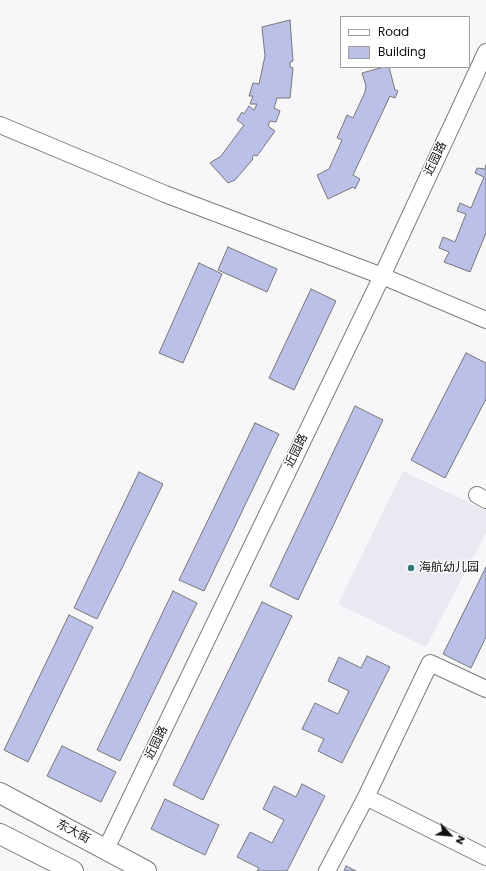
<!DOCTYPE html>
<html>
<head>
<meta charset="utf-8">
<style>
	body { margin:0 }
	#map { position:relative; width:486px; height:871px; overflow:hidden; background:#f7f7f9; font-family:Poppins,sans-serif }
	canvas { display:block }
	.legend { position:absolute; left:340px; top:16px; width:130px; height:52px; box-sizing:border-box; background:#fff; border:1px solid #9f9f9f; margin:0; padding:5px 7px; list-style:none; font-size:12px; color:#0f0f10 }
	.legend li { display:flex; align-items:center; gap:8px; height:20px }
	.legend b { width:20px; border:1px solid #9f9f9f }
	.north { position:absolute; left:430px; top:815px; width:40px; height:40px; -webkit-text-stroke:3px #fff; paint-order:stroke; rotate:116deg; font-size:11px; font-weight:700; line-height:16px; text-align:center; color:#0f0f10 }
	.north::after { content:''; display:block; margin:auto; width:14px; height:18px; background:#0f0f10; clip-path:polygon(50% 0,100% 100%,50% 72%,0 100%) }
</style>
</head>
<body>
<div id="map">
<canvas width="486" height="871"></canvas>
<ul class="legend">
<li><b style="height:5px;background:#fff"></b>Road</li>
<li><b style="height:11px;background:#bac0e7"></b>Building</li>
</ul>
<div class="north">N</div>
</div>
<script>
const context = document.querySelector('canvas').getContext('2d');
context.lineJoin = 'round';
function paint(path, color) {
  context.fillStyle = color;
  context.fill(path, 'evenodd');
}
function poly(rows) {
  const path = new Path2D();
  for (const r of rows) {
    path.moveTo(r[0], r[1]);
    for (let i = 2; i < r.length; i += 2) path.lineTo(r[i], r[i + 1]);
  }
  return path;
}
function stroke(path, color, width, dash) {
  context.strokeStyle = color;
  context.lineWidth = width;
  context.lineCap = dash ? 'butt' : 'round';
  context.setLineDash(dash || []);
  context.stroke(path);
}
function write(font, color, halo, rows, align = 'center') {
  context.font = font + ' Poppins,"Noto Sans SC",sans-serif';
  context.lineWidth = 3;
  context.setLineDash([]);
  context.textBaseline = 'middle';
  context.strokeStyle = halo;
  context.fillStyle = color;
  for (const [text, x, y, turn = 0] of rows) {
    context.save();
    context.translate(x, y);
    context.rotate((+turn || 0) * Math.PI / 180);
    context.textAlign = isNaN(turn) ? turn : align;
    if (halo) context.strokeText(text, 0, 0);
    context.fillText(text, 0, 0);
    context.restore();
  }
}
const built = poly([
	[403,471,486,511,486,533,426,647,338,604]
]);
const building = poly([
	[290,20,293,61,290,62,290,67,293,68,290,98,277,98,274,108,280,111,276,122,270,121,268,126,275,131,257,156,254,155,252,158,253,159,235,180,228,183,210,163,221,156,244,125,237,120,242,112,244,114,249,106,254,110,257,104,250,104,253,96,249,96,253,83,259,84,265,56,262,27,290,20],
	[384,67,389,67,395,90,398,91,395,98,390,96,353,175,360,179,355,189,353,187,328,199,317,175,329,169,342,140,337,138,347,115,353,118,365,92,366,86,362,73,384,67],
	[486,165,486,233,470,272,444,262,449,252,439,248,443,237,455,242,466,214,457,211,460,203,471,208,484,177,475,173,477,168,485,169,486,165],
	[228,247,277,269,267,292,218,270,228,247],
	[199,263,222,274,183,363,159,353,199,263],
	[311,289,336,301,294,390,269,378,311,289],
	[466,353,486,363,486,399,445,478,411,460,466,353],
	[355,406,383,420,298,600,270,586,355,406],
	[255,423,279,434,204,591,179,580,255,423],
	[139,472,163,484,97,619,74,608,139,472],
	[486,567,486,637,471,668,443,654,486,567],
	[173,591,197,603,120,761,97,750,173,591],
	[262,602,292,616,203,800,173,785,262,602],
	[69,615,93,627,28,762,4,750,69,615],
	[367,656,390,667,342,763,318,751,324,739,302,729,315,703,338,714,349,691,328,681,339,657,361,668,367,656],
	[62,746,116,772,101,802,47,776,62,746],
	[302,784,325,796,287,871,257,871,259,868,237,857,250,832,272,843,284,820,263,809,274,786,296,797,302,784],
	[165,799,219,825,205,855,151,829,165,799],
	[346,866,356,871,344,871,346,866]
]);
const minor = poly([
	[0,125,165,194,382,276,486,320],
	[477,495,486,500],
	[366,797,486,857],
	[106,849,382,276,486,52],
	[327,871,366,797,430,663,486,689]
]);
const major = poly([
	[0,793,146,871],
	[0,834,73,871]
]);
const markers = [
	[411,568,4,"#2f7875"]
];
const streetNames = [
	["近园路",436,159,-65],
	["近园路",297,451,-64],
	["近园路",157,743,-64],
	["东大街",73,832,28]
];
const poiNames = [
	["海航幼儿园",419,568]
];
paint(built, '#e8e9f1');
paint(building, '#bac0e7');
stroke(building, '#777778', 1);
stroke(minor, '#7c7c7d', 18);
stroke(major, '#7c7c7d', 22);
stroke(minor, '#fff', 16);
stroke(major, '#fff', 20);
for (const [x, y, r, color] of markers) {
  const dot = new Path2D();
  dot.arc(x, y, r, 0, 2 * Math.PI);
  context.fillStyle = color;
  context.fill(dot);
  stroke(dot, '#fff', 1.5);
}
write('12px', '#0f0f10', '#fff', streetNames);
write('12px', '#0f0f10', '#fff', poiNames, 'left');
</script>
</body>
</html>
